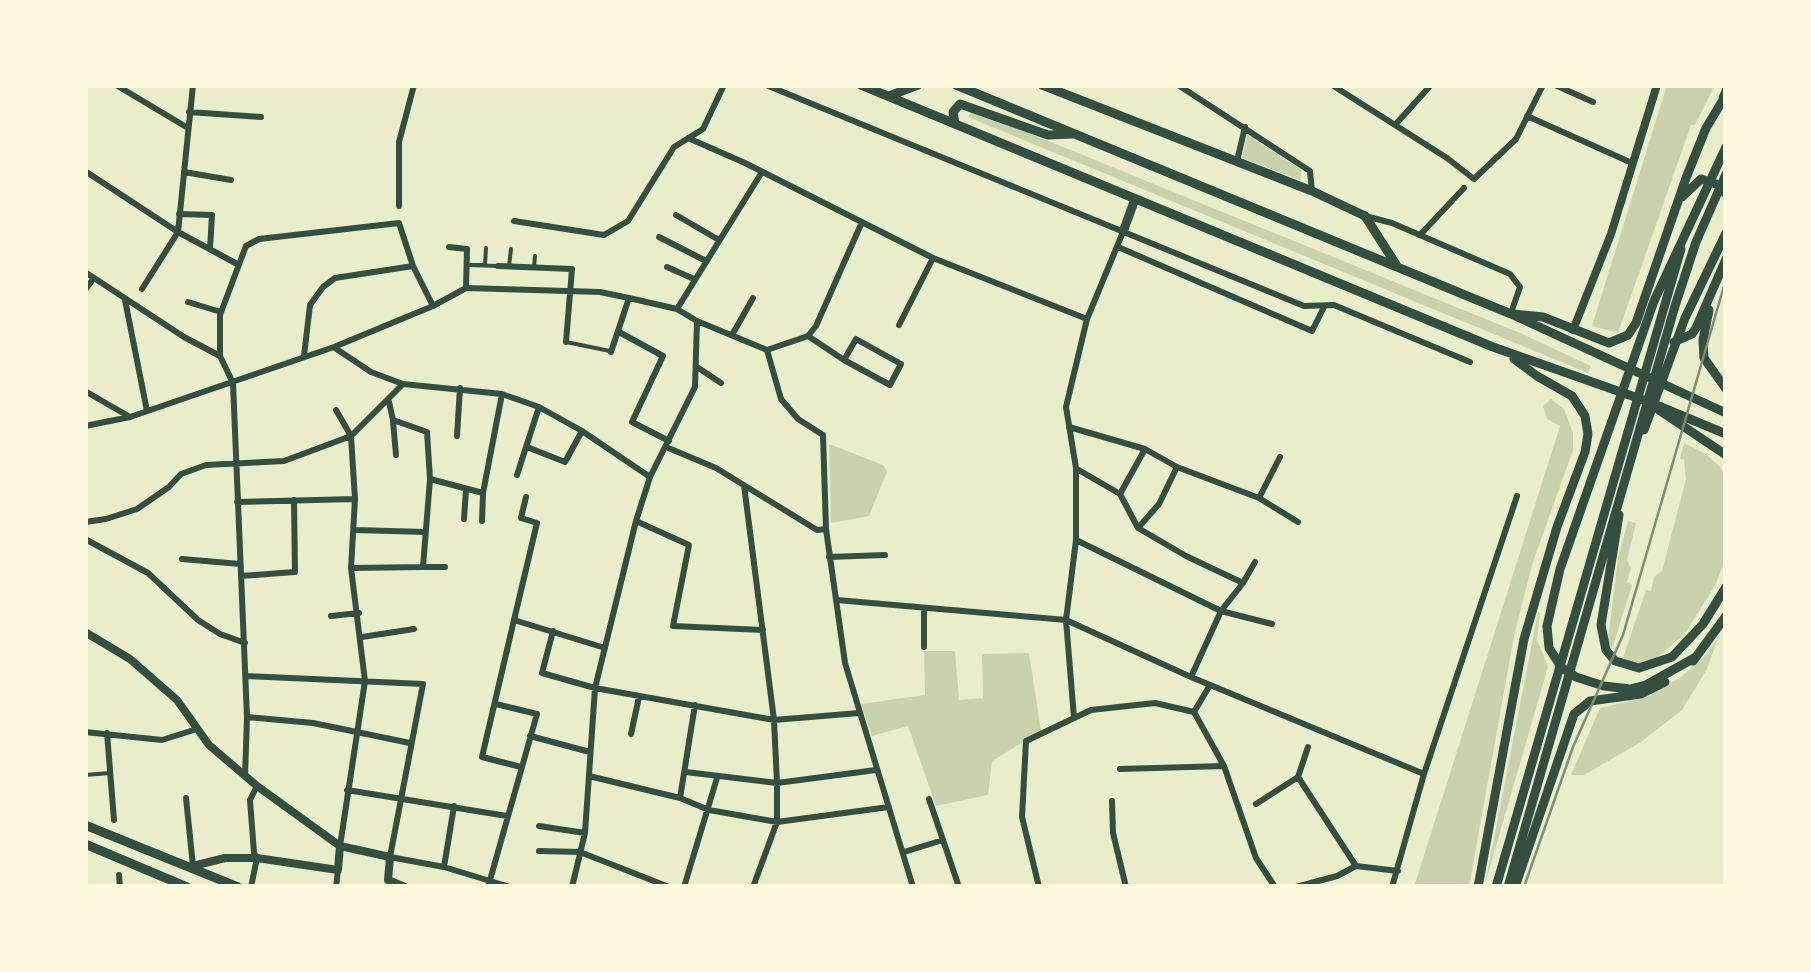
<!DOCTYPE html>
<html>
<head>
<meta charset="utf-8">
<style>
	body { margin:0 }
	#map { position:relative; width:1811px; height:972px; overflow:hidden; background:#e9edc9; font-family:Georgia,serif }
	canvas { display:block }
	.frame { position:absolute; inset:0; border:88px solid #fefae0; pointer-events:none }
</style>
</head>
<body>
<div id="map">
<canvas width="1811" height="972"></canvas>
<div class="frame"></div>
</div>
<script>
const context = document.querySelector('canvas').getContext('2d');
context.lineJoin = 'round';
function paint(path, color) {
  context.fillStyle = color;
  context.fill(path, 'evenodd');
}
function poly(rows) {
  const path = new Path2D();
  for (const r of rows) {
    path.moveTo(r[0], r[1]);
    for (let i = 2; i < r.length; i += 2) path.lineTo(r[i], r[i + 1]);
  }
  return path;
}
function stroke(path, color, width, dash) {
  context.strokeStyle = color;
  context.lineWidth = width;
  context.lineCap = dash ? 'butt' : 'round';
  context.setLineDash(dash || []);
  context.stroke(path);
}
const green = poly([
	[1667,85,1715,85,1695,125,1691,125,1618,333,1592,326],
	[972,110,1520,333,1591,366,1588,373,968,117],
	[1247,135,1302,170,1300,180,1242,158],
	[1551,399,1564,409,1573,433,1573,450,1532,565,1514,636,1469,887,1414,887,1560,426,1547,419,1543,406],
	[1684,443,1706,454,1721,468,1726,482,1726,556,1716,584,1684,635,1654,660,1640,664,1630,663,1623,658,1646,590,1651,591,1654,577,1662,571,1686,479,1684,460,1680,459],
	[829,444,883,465,887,472,869,516,831,523],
	[1628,521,1636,523,1627,560,1631,568,1627,582,1632,585,1612,649,1608,639,1618,558],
	[1538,612,1540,613,1537,640,1548,667,1485,884],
	[1718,638,1707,669,1682,710,1641,742,1584,775,1571,775,1600,708,1647,697,1681,677,1706,655],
	[924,651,955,651,959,700,983,698,982,654,1029,653,1041,731,992,761,988,795,936,806,908,726,872,736,861,704,925,695]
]);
const service = poly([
	[1720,97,1725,85]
]);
const pedestrian = poly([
	[486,248,485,265,467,265,498,266],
	[509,266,511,249],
	[534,267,535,256],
	[566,342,610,351],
	[85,775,110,773]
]);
const minor = poly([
	[116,85,188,128],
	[766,85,1304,306,1334,305,1470,362],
	[1178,85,1310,171,1312,191],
	[1332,85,1447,158,1474,179,1516,139,1543,85],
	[1555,85,1593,102],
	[189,112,261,117],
	[1527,116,1632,163],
	[1395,125,1431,85],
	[688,138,745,163,933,258,1087,319],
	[1237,161,1245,127],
	[85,171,178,232,239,265],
	[184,172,231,180],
	[399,206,399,142,414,85],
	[179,214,212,215,210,249],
	[676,215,719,240],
	[1365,216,1392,223,1510,274,1520,287,1511,313],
	[514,221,604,235,628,221,674,147,703,129,724,85],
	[1420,235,1464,188],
	[659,237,706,261],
	[449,247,467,249,466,288],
	[1118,247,1312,331,1324,307],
	[498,266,572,269,566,342],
	[667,267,694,279],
	[85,272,184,337,220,356],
	[142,289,178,232,193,85],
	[85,290,94,278],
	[125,300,147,411],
	[188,302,221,312],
	[677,309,762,172],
	[899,325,933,258],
	[619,332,663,356,632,422,669,441],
	[732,335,753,298],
	[808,336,844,360,890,385,901,364,856,339,844,360],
	[335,348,371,372,403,384,502,394,539,407,582,431,650,477],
	[767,350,781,399,798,419,823,435,826,529,845,663,913,887],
	[767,350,808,336,816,326,862,222],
	[611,352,629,298],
	[304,356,310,305,323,287,335,278,413,266],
	[697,367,721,383],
	[85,391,130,417],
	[336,410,351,436,355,499,351,568,365,681,340,846],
	[393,421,396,455],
	[85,426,130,417,334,347,433,306,466,288,600,292,629,298,677,309,697,321,767,350],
	[1069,427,1145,449,1177,467,1259,498],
	[457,436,460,388],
	[527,447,565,462,582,431],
	[666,447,716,468,817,530,826,529],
	[1280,457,1259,498,1298,522],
	[1077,469,1120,494,1138,528,1186,556,1243,583],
	[517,475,539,407],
	[430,479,483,493,502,394],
	[744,485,774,720,777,783,777,822,753,887],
	[1120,494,1145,449],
	[237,502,355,499],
	[464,519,466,489],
	[482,521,483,493],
	[636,521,689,545,673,626,763,630],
	[85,522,106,519,137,509,169,487,181,474,206,465,284,461,351,436,403,384],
	[1138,528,1159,504,1177,467],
	[355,530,425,532],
	[85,539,148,573,198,620,220,634,245,643],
	[1076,540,1221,611,1272,624],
	[829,557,885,555],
	[182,559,240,564],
	[423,567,445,567],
	[351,568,423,567,430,479,427,432,393,420,389,402],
	[241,576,295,572,294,500],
	[837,600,1066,620,1191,677,1424,774],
	[924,609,924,647],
	[331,616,359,613],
	[514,620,537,523,521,518,526,497],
	[553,631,542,673,595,688,774,720,859,713],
	[362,637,414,629],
	[246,676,423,684,390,857,444,867,510,887],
	[1191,677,1221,611,1243,583,1255,562],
	[1194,712,1210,685],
	[247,717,313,723,410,743],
	[1074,718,1066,620,1076,540,1076,468,1066,407,1087,319,1123,232],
	[85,732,162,740,197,729],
	[107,733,114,820],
	[631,734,639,697],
	[530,736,590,752],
	[521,767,482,757,514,620,605,648],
	[1120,769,1224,766],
	[686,772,777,783,876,770],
	[245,776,247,717,233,383,220,356,220,315,246,246,259,239,399,223,413,266,433,306],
	[589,776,680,798,709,810,777,822,889,807],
	[1298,777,1356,866],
	[347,790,507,816],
	[186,798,193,866],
	[680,798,695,705],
	[929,799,943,840],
	[1112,801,1113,833,1126,887],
	[1256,804,1298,777,1308,747],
	[539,826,585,833],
	[539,851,580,852,669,887],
	[904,852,943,840,959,887],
	[444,867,454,806],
	[119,875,120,887],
	[251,887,257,858,254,853,250,800,257,786],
	[336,887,338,870],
	[488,887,537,714,496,704],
	[572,887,585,833,595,688,636,521,650,477,695,387,697,321],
	[684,887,717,778],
	[1039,887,1022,817,1026,741,1091,710,1155,703,1194,712,1224,766,1256,858,1275,887],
	[1133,887,1252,887],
	[1296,887,1337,876,1356,866,1398,871],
	[1392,887,1424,774,1517,496]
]);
const tertiary = poly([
	[1573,330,1611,234,1657,85],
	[85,632,130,659,177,700,209,745,257,786,340,846,390,857,388,880,405,887],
	[193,866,225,858,257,858,338,870,340,846]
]);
const secondary = poly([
	[1042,85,1312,191,1365,216]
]);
const primary = poly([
	[861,85,1493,347,1649,402,1726,434],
	[956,85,1511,314,1726,413],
	[889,96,918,85],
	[955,123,953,112,960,104,1048,135,1072,134],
	[1682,197,1701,179,1719,185,1726,194],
	[1365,216,1397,266],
	[1123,232,1135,199],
	[1709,310,1703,340,1704,358,1726,389],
	[1513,314,1543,317,1609,343,1628,335,1636,323,1686,178,1706,128,1726,95],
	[1674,342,1692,334,1696,328,1726,259],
	[1659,410,1726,455],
	[1644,430,1685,318,1726,233],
	[1619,515,1601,625,1606,650,1615,661,1639,668,1672,657,1703,624,1726,587],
	[1696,657,1646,685,1630,689,1604,686,1576,677,1562,668,1549,648,1547,626,1560,569,1654,301,1726,147],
	[1693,661,1726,616],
	[85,825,238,887],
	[85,844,187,887],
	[1478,887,1524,639,1557,527,1585,452,1588,434,1585,416,1572,396,1537,376,1514,359],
	[1496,887,1681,249],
	[1508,887,1675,306,1696,242,1726,174],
	[1515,887,1574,714,1590,701,1641,694,1665,682]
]);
const tram = poly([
	[1524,887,1573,747,1623,635,1726,279]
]);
paint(green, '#cad2ad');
stroke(service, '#344e41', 2.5);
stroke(pedestrian, '#344e41', 4);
stroke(minor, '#344e41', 6);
stroke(tertiary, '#344e41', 8);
stroke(secondary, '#344e41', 9);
stroke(primary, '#344e41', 9);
stroke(tram, '#7c8e77', 2.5);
</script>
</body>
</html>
